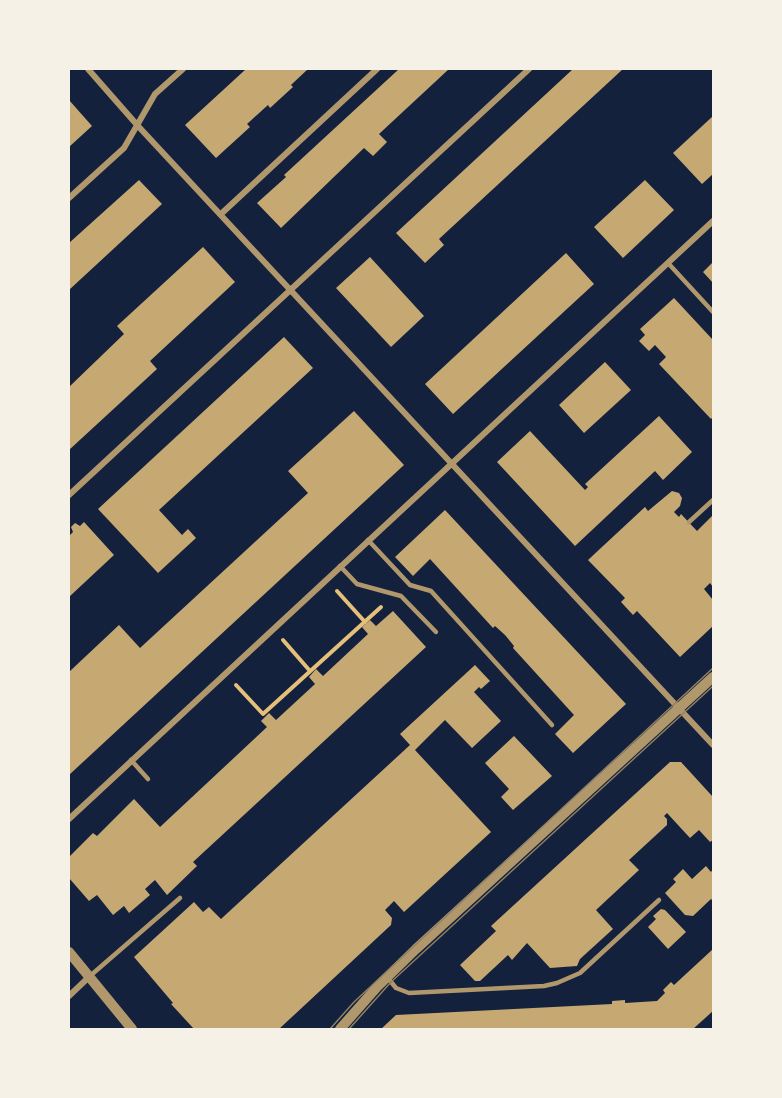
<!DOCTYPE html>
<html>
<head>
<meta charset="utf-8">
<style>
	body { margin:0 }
	#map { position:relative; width:782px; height:1098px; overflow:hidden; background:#14213d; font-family:"Zilla Slab",serif }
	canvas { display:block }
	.frame { position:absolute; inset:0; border:70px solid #f6f1e7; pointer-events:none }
</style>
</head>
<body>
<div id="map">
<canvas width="782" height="1098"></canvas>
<div class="frame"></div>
</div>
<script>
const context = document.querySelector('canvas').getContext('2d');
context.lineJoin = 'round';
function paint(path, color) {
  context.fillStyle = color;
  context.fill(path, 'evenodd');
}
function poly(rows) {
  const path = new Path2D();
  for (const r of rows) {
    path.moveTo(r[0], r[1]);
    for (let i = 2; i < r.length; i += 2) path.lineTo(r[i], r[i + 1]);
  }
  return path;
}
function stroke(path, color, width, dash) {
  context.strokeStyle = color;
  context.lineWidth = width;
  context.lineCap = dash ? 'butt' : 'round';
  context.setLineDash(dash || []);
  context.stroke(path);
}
const building = poly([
	[246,69,308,69,291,85,293,87,270,108,268,105,247,124,250,127,216,158,185,125],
	[399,69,449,69,379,134,387,142,373,156,364,148,281,228,257,203,286,177,284,175],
	[573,69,623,69,439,239,444,245,425,263,396,233],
	[69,100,92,126,69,147],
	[713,116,713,174,702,184,673,153],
	[139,180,162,204,69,290,69,243],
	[645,180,674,210,623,258,594,227],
	[203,247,235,282,150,361,157,369,69,450,69,387,124,334,117,326],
	[566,253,594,284,453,414,425,384],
	[370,257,424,316,391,347,336,288],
	[713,262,713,283,703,272],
	[674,298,713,340,713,417,711,419,659,364,666,357,655,345,649,351,639,341,645,335,640,329],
	[284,337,313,368,159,510,182,535,188,529,196,538,158,573,98,509],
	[605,362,631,390,584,433,559,405],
	[354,411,404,465,69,775,69,672,119,625,140,648,308,493,288,471],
	[659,416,692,452,663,480,655,471,575,546,497,462,530,431,585,490,588,487,585,484],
	[672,491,679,493,682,498,680,506,674,512,679,517,681,514,697,531,713,515,713,587,710,583,704,589,713,600,713,626,680,657,637,611,633,615,621,602,625,598,588,560,645,507,648,511],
	[445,510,626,704,573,753,555,734,574,715,513,648,514,646,505,635,495,626,493,628,430,559,413,576,395,557],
	[84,522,114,555,69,597,69,536,73,532,71,527,75,523,80,526],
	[393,611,426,647,193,862,197,866,167,895,155,880,145,889,150,895,129,913,124,906,113,915,97,895,89,901,69,878,69,857,93,833,97,836,134,799,160,827,267,727,261,721,269,713,276,720,315,684,309,677,316,669,323,676,368,634,362,627,370,620,376,626],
	[475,665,490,681,481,689,479,687,474,692,501,721,472,748,445,720,415,750,491,832,404,912,394,901,385,910,392,918,391,925,279,1029,194,1029,171,1004,173,1003,134,957,194,902,203,912,209,907,221,919,410,745,400,734],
	[514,736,552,776,513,810,501,797,509,789,485,763],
	[670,762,681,762,713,797,713,840,710,842,699,830,690,838,667,813,664,816,667,819,667,825,629,860,639,870,596,910,613,929,580,959,577,966,550,968,527,943,512,960,508,955,480,981,475,981,460,965,496,931,491,926],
	[706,866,711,872,713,869,713,901,711,899,693,916,685,915,665,893,676,882,673,879,683,869,692,879],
	[661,909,665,910,686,932,668,949,648,927,656,919,653,916],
	[713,949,713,1011,693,1029,381,1029,396,1015,612,1004,612,1001,625,1000,625,1003,657,1001,665,993,663,990,671,982,674,985]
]);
const path = poly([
	[337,591,365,622],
	[283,640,310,671],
	[236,685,263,714,381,607]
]);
const service = poly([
	[668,263,713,312],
	[689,522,713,500],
	[368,540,410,585,431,591,552,725],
	[340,566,357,584,401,596,436,632],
	[131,760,148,779],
	[90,976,180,898],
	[387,977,396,988,409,993,544,986,557,983,580,973,659,900]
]);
const minor = poly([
	[88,69,138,126,713,745],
	[69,198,124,148,155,94,183,69],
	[221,214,377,69],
	[69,495,529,69],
	[69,819,713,221],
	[69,996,90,976]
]);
const tertiary = poly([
	[69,952,132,1029],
	[340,1029,377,987,416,949,713,677]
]);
const tram = poly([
	[330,1029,354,1002,713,668],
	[349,1029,391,982,713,686]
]);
paint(building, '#c6a872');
stroke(path, '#e5c07b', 4);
stroke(service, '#b1986c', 4.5);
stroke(minor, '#b1986c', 6);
stroke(tertiary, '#b1986c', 10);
stroke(tram, '#918062', 1.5);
</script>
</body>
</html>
